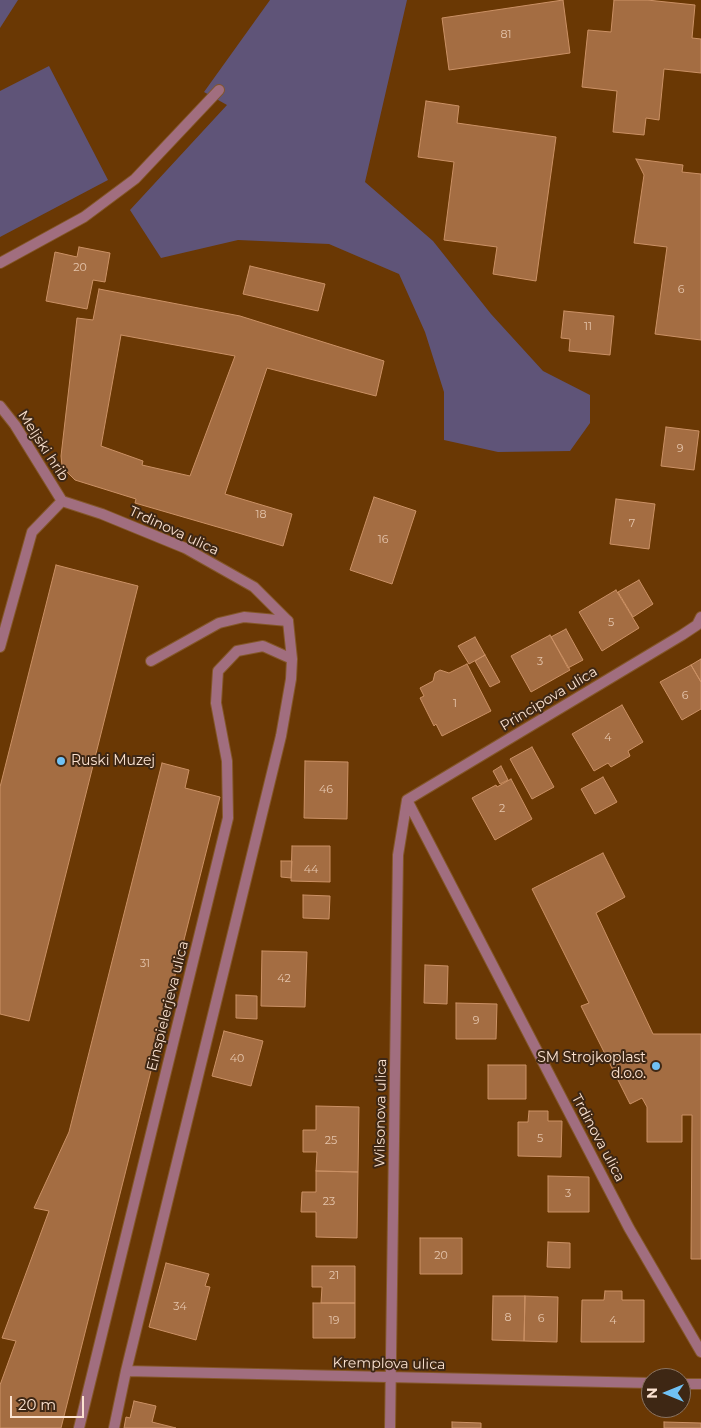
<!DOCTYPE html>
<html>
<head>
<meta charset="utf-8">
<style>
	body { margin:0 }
	#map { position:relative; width:701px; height:1428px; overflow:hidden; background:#6a3804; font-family:Montserrat,sans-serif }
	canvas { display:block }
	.north { position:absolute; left:641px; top:1368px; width:50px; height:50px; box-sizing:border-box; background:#3e2714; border:1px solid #8a725f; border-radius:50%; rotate:270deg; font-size:14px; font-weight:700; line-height:20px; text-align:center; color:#fbe2d0 }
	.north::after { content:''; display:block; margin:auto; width:18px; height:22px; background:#70c1f4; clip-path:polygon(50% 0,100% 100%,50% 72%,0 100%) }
	.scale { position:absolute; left:10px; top:1396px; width:74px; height:22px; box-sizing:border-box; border:2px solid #fbe2d0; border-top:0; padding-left:6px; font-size:15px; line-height:18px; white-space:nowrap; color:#fbe2d0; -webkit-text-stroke:4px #3e2714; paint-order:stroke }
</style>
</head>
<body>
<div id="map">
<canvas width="701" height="1428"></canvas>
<div class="north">N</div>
<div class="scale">20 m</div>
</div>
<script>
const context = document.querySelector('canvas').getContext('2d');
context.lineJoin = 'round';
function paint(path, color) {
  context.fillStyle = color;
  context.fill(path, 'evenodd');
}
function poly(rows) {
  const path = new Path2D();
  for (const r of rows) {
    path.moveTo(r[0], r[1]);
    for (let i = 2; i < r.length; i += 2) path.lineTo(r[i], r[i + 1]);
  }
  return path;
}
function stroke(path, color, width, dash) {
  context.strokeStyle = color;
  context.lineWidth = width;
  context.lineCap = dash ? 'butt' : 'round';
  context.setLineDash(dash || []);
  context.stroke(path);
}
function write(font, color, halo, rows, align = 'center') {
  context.font = font + ' Montserrat,sans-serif';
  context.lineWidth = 4;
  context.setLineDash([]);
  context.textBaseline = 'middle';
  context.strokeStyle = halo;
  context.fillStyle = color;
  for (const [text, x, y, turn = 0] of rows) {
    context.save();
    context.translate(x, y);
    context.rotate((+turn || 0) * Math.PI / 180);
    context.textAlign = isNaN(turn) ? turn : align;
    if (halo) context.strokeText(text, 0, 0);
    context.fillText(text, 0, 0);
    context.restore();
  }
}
const green = poly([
	[0,0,18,0,0,28],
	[270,0,407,0,365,182,433,241,491,314,543,371,590,395,590,423,570,451,498,452,444,440,444,392,425,332,399,274,329,244,238,240,161,258,130,210,227,105,204,92],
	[49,66,108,180,0,237,0,91]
]);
const building = poly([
	[563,0,570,53,449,70,442,18,563,0],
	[614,0,647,0,695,5,692,38,701,39,701,73,664,69,659,120,646,118,644,135,613,132,617,91,582,87,588,30,611,32,614,0],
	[426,101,459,106,457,123,556,137,536,281,493,274,497,247,444,240,454,162,418,157,426,101],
	[636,159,683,165,682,172,701,174,701,340,655,334,667,247,634,243,644,175,636,159],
	[79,247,110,253,105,282,93,280,87,309,46,301,55,252,77,257,79,247],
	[250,266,325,284,318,311,243,294,250,266],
	[99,289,240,316,384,361,376,396,267,368,225,494,292,514,283,546,135,503,136,499,75,480,68,473,62,466,61,456,77,318,93,320,99,289],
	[121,335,235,356,190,476,142,465,143,461,101,446,121,335],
	[564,311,614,316,610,355,569,351,570,339,561,338,564,311],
	[666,427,699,431,694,470,661,466,666,427],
	[374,497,416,511,392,584,350,570,374,497],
	[616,499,655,504,649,549,610,544,616,499],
	[56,565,138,586,29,1021,0,1014,0,787,56,565],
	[639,580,653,604,633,617,618,592,639,580],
	[616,590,639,628,602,651,579,612,616,590],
	[566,629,583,660,568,668,551,637,566,629],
	[550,635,570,670,531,692,511,656,550,635],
	[475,637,485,655,469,664,458,646,475,637],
	[485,655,500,682,490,687,475,661,485,655],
	[701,659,701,682,691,665,701,659],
	[467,664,491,711,442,736,436,724,434,726,420,698,424,696,420,688,433,681,435,673,440,670,449,673,467,664],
	[691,665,701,682,701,709,682,720,660,682,691,665],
	[622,705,643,742,628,751,630,756,611,767,608,763,594,771,572,734,622,705],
	[532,747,554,787,532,799,510,759,532,747],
	[305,761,348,762,347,819,304,818,305,761],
	[162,763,189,770,185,788,220,797,61,1428,0,1428,0,1385,16,1341,2,1338,49,1211,34,1208,69,1132,162,763],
	[501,766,508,780,500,784,493,771,501,766],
	[603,777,617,802,595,814,581,789,603,777],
	[511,779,532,819,495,840,472,798,496,785,497,787,511,779],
	[292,846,330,846,330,882,291,881,292,846],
	[603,853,625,897,596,913,653,1034,701,1034,701,1259,691,1259,692,1115,682,1115,682,1142,647,1142,647,1107,642,1098,630,1104,581,1006,589,1003,532,889,603,853],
	[281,861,292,861,291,878,281,877,281,861],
	[303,895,330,896,329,919,303,918,303,895],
	[262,951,307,952,305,1007,261,1006,262,951],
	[425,965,448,966,447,1004,424,1003,425,965],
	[236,995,257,996,257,1019,236,1018,236,995],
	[456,1003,497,1004,496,1039,456,1039,456,1003],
	[224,1031,263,1041,251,1086,212,1076,224,1031],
	[488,1065,526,1065,526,1099,488,1099,488,1065],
	[316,1106,359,1107,358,1172,316,1171,317,1152,303,1152,303,1130,316,1130,316,1106],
	[529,1111,548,1111,548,1121,562,1121,561,1157,518,1156,518,1122,528,1122,529,1111],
	[316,1171,358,1172,357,1238,316,1237,316,1212,301,1212,302,1192,316,1192,316,1171],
	[548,1176,589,1177,589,1212,548,1212,548,1176],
	[420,1238,462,1238,462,1274,420,1274,420,1238],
	[548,1242,570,1243,570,1268,547,1267,548,1242],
	[166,1263,209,1274,205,1286,210,1287,196,1340,149,1327,166,1263],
	[312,1266,355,1266,355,1303,321,1303,322,1287,312,1287,312,1266],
	[605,1291,622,1291,622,1300,644,1300,644,1342,581,1342,582,1300,604,1300,605,1291],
	[493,1296,525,1296,524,1341,492,1340,493,1296],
	[525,1296,558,1297,557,1342,524,1341,525,1296],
	[313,1303,355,1303,355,1338,313,1338,313,1303],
	[134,1401,156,1406,152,1422,176,1428,124,1428,126,1417,130,1418,134,1401],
	[452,1422,481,1423,481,1428,452,1428,452,1422],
	[664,1422,701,1423,701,1428,664,1428,664,1422]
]);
const service = poly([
	[0,263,84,217,135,179,219,90],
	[151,661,219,623,244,617,288,621]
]);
const minor = poly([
	[0,406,15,425,62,501],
	[62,501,102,514,185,548,254,587,288,621,292,659,291,679,281,736,126,1371,114,1428],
	[0,647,32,532,62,501],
	[407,800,629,1228,701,1352],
	[407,800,682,635,697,625,701,617],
	[126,1371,651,1383],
	[681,1384,701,1384],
	[79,1428,228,818,227,761,216,703,218,671,237,651,263,646,292,659],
	[390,1428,398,855,407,800]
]);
const markers = [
	[61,761,5,"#70c1f4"],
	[656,1066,5,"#70c1f4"]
];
const numberNames = [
	["81",506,35],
	["20",80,268],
	["6",681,290],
	["11",588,327],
	["9",680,449],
	["18",261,515],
	["7",632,524],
	["16",383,540],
	["5",611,623],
	["3",540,662],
	["6",685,696],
	["1",455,704],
	["4",608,738],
	["46",326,790],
	["2",502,809],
	["44",311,870],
	["31",145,964],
	["42",284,979],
	["9",476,1021],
	["40",237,1059],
	["5",540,1139],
	["25",331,1141],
	["3",568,1194],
	["23",329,1202],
	["20",441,1256],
	["21",334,1276],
	["34",180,1307],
	["8",508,1318],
	["6",541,1319],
	["19",334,1321],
	["4",613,1321]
];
const streetNames = [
	["Meljski hrib",43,446,57],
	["Trdinova ulica",174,531,25],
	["Principova ulica",549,699,-31],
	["Einspielerjeva ulica",168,1006,-76],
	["Wilsonova ulica",381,1113,-89],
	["Trdinova ulica",598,1138,62],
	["Kremplova ulica",389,1364,1]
];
const poiNames = [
	["Ruski Muzej",71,761],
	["SM Strojkoplast",646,1058,"right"],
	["d.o.o.",646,1074,"right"]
];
paint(green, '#5f5478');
paint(building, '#a46d42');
stroke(building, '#cb9165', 1);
stroke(service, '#845729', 12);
stroke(minor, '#845729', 12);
stroke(service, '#a16e7f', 10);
stroke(minor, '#a16e7f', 10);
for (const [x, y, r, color] of markers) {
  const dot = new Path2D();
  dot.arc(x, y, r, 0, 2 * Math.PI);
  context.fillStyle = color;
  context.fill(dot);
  stroke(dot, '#3e2714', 2);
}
write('11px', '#e5c5ac', null, numberNames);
write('14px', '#fbe2d0', '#3e2714', streetNames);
write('14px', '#fbe2d0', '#3e2714', poiNames, 'left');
</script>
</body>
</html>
